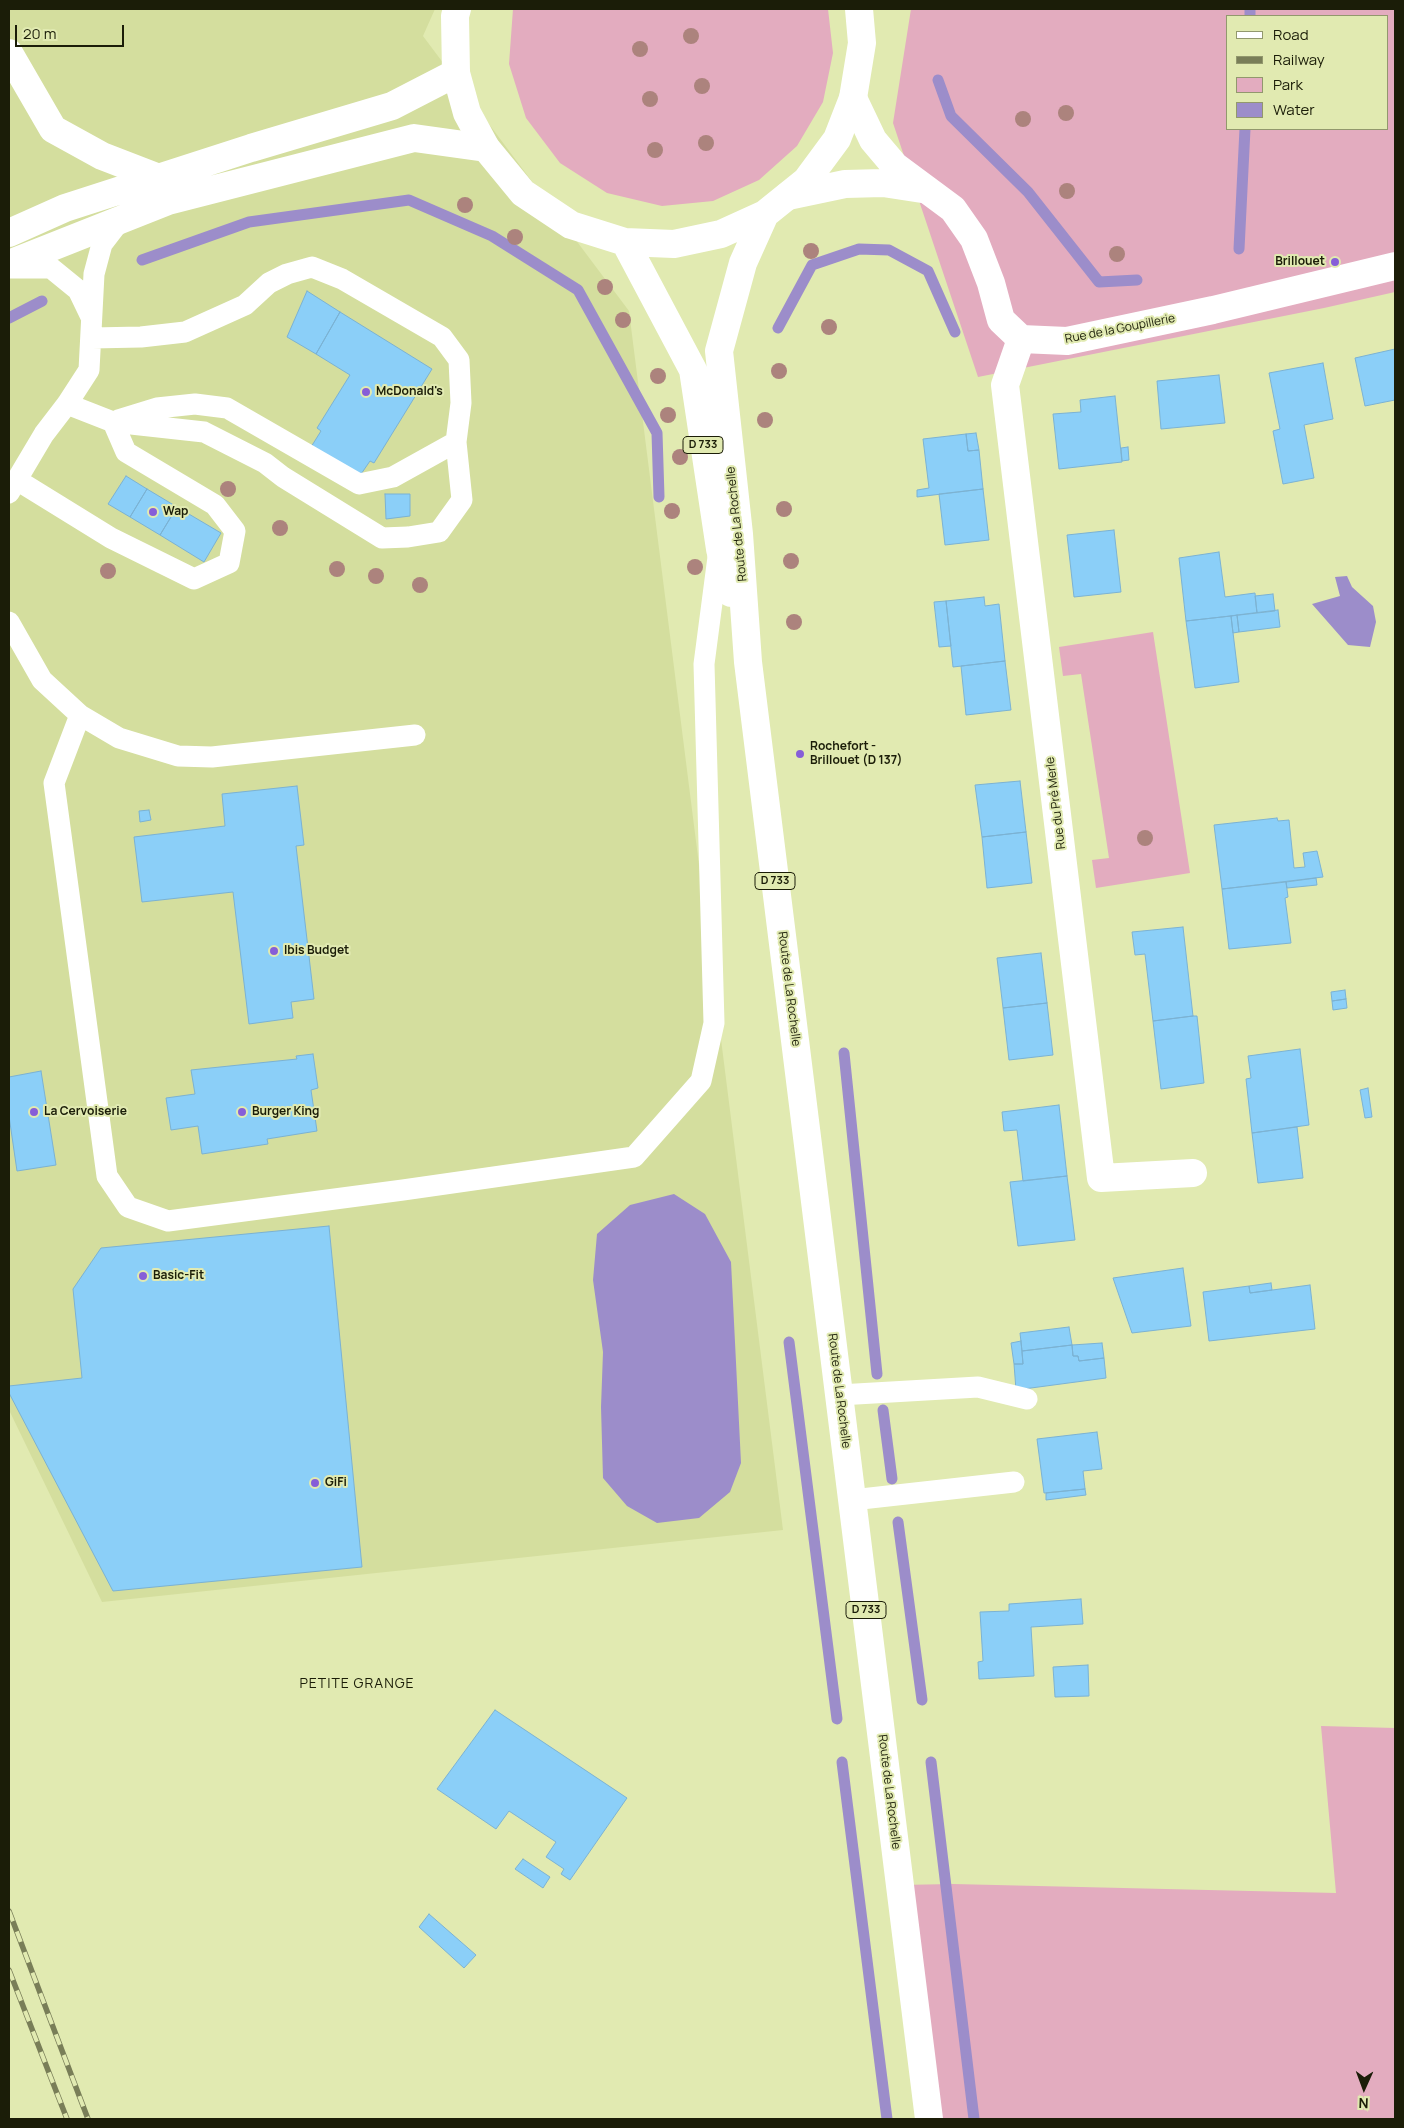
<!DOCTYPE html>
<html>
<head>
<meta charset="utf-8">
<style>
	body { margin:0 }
	#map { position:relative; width:1404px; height:2128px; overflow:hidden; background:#e1eab1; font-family:Manrope,sans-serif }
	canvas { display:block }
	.frame { position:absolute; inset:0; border:10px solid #1b1d08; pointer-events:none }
	.legend { position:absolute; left:1226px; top:15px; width:162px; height:115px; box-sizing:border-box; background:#e1eab1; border:1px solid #92986d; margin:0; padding:6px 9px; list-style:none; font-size:15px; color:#1b1d08 }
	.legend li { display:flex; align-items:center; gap:10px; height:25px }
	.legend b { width:25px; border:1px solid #92986d }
	.north { position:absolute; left:1339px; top:2063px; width:50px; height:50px; -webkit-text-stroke:4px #e1eab1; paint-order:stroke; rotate:182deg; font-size:14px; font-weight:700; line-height:20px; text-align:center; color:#1b1d08 }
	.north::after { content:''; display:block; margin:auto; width:18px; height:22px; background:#1b1d08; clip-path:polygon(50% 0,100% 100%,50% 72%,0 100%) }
	.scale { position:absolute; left:15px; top:25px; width:109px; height:22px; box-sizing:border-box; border:2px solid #1b1d08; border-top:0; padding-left:6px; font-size:15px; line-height:18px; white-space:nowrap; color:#1b1d08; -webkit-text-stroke:4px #e1eab1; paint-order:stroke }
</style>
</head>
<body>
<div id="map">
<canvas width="1404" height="2128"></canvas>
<div class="frame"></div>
<ul class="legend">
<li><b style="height:6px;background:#fff"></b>Road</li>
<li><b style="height:6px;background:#797e58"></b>Railway</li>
<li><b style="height:14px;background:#e3acbf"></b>Park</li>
<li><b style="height:14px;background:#9c8dca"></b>Water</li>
</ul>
<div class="north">N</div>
<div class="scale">20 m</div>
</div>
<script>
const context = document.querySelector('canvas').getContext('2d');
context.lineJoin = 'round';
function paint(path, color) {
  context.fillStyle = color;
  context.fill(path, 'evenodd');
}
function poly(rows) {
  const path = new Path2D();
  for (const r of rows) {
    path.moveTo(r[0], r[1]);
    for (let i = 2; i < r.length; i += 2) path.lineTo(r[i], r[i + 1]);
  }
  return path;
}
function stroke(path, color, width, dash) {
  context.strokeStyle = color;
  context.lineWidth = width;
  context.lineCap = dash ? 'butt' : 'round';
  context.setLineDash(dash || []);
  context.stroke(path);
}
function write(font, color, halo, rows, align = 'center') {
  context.font = font + ' Manrope,sans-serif';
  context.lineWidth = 4;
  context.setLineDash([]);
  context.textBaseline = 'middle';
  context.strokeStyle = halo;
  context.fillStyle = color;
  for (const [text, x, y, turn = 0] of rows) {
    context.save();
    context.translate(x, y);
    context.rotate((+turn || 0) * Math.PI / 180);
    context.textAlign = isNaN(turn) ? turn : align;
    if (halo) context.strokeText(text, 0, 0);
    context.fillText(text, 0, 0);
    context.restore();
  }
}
const built = poly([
	[9,9,435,9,423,36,629,311,783,1530,102,1602,9,1410]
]);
const green = poly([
	[513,9,828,9,833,53,823,102,797,146,759,180,713,201,662,206,607,193,560,163,526,118,509,64],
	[911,9,1395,9,1395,292,1324,308,978,377,893,123],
	[1228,16,1388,16,1388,129,1228,129],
	[1153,632,1190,873,1096,888,1092,860,1109,858,1081,674,1063,676,1059,647],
	[1321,1726,1395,1728,1395,2119,929,2119,900,1885,953,1884,1336,1893]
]);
const water = poly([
	[1347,576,1352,587,1373,606,1376,622,1370,647,1348,645,1312,604,1340,596,1335,577],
	[674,1194,705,1214,731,1262,741,1463,730,1492,699,1518,657,1523,627,1506,603,1478,601,1407,603,1352,593,1280,597,1234,630,1205]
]);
const stream = poly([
	[1250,16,1250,9],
	[938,80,951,116,1028,192,1099,282,1137,280],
	[1239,249,1245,129],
	[142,260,249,222,409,200,492,236,578,290,657,433,659,497],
	[9,318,42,301],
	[778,328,812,265,859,249,889,250,928,271,955,332],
	[844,1053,877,1374],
	[789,1342,837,1719],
	[883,1410,892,1479],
	[898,1522,922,1700],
	[842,1762,887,2119],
	[931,1762,974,2119]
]);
const building = poly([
	[307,291,340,312,316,354,287,337,307,291],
	[340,312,432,369,374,463,370,461,359,477,311,447,321,431,317,428,350,375,316,354,340,312],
	[1395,349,1395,400,1365,406,1355,358,1395,349],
	[1323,363,1333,419,1304,425,1314,478,1283,484,1273,431,1280,429,1269,373,1323,363],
	[1219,375,1225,423,1161,429,1157,381,1219,375],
	[1115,396,1122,462,1059,469,1053,414,1081,412,1080,400,1115,396],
	[976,433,979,450,968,451,966,434,976,433],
	[966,434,968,451,979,450,983,489,917,497,917,490,929,488,923,439,966,434],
	[1128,447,1129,460,1122,461,1121,448,1128,447],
	[126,476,147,489,130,517,108,504,126,476],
	[147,489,177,507,160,535,130,517,147,489],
	[983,489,989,540,945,545,939,494,983,489],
	[385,494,410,494,410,516,386,519,385,494],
	[177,507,221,533,204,562,160,535,177,507],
	[1114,530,1121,592,1074,597,1067,535,1114,530],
	[1219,552,1225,597,1255,593,1257,613,1186,621,1179,558,1219,552],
	[1273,594,1275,611,1257,613,1255,596,1273,594],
	[984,597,985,606,999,604,1005,661,953,667,946,601,984,597],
	[946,601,951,646,939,647,934,602,946,601],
	[1278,610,1280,627,1239,632,1237,615,1278,610],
	[1237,615,1239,632,1233,633,1231,616,1237,615],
	[1231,616,1239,682,1195,688,1186,621,1231,616],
	[1005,661,1011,710,966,715,961,666,1005,661],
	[1020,781,1026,832,982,837,975,785,1020,781],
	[297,786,304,845,296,846,314,999,291,1002,293,1018,249,1024,233,892,142,902,134,837,225,826,222,794,297,786],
	[149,810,151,820,140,822,139,811,149,810],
	[1277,818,1278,821,1289,820,1294,868,1305,867,1303,853,1317,851,1323,877,1222,889,1214,825,1277,818],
	[1026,832,1032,883,987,888,982,837,1026,832],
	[1316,878,1317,885,1287,888,1286,882,1316,878],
	[1286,882,1288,897,1285,898,1291,943,1229,949,1222,889,1286,882],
	[1183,927,1193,1016,1153,1021,1145,954,1135,955,1132,932,1183,927],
	[1041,953,1047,1003,1003,1008,997,958,1041,953],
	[1345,990,1346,999,1332,1001,1331,992,1345,990],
	[1346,999,1347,1008,1333,1010,1332,1001,1346,999],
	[1047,1003,1053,1055,1009,1060,1003,1008,1047,1003],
	[1193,1016,1197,1016,1204,1083,1161,1089,1153,1021,1193,1016],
	[1300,1049,1309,1125,1252,1133,1246,1079,1251,1078,1248,1056,1300,1049],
	[313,1054,318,1088,311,1090,317,1131,267,1139,268,1144,202,1154,198,1126,171,1130,166,1098,195,1094,191,1070,297,1059,296,1056,313,1054],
	[41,1071,56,1165,17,1171,9,1116,9,1077,41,1071],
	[1368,1088,1372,1117,1365,1118,1360,1090,1368,1088],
	[1059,1105,1067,1176,1023,1181,1017,1130,1004,1131,1002,1112,1059,1105],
	[1297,1127,1303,1178,1258,1183,1252,1133,1297,1127],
	[1067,1176,1075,1240,1018,1246,1010,1182,1067,1176],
	[329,1226,362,1567,113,1591,9,1393,9,1386,82,1378,73,1289,101,1248,329,1226],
	[1183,1268,1191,1326,1132,1333,1113,1278,1183,1268],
	[1271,1283,1272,1290,1250,1293,1249,1286,1271,1283],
	[1310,1285,1315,1329,1209,1341,1203,1292,1249,1286,1250,1293,1310,1285],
	[1069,1327,1072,1345,1022,1351,1020,1333,1069,1327],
	[1021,1341,1023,1364,1014,1364,1011,1343,1021,1341],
	[1102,1343,1104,1358,1079,1361,1078,1356,1073,1356,1072,1345,1102,1343],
	[1072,1345,1073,1356,1078,1356,1079,1361,1104,1358,1106,1378,1016,1390,1014,1364,1023,1364,1022,1351,1072,1345],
	[1097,1432,1102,1469,1083,1471,1085,1489,1044,1493,1037,1439,1097,1432],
	[1085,1489,1086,1495,1046,1500,1046,1493,1085,1489],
	[1081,1599,1083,1624,1031,1627,1034,1676,979,1679,978,1662,983,1661,980,1612,1009,1611,1009,1604,1081,1599],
	[1088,1665,1089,1696,1055,1697,1053,1667,1088,1665],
	[495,1710,627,1798,570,1880,561,1874,564,1869,546,1857,556,1842,509,1811,496,1829,437,1789,495,1710],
	[523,1859,550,1877,543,1888,515,1869,523,1859],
	[429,1914,476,1955,464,1968,419,1927,429,1914]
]);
const service = poly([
	[9,268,51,268,78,290,91,317],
	[67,404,113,422,204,432,265,463,283,477,382,538,408,537,439,532,462,500,456,442,461,403,459,360,442,337,342,279,312,267,287,274,269,283,245,305,185,332,141,337,92,338],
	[118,420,157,408,195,404,227,408,359,484,393,477,456,442],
	[17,480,111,538,194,579,229,563,235,531,215,505,126,452,113,422],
	[9,493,44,434,67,404,89,370,94,274,102,244,122,218],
	[9,622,42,680,80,715,119,738,178,756,212,757,415,735],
	[80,715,54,783,107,1176,128,1207,168,1221,403,1190,634,1157,701,1081,714,1023,704,664,718,557],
	[839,1395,978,1387,1027,1399],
	[852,1500,1014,1482]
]);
const minor = poly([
	[9,53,53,129,102,156,159,178],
	[1021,339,1005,385,1101,1178,1193,1173]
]);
const tertiary = poly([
	[853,98,873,140,895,166,953,209,974,239,991,283,1001,320,1021,339,1067,341,1213,310,1395,266],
	[788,196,845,184,883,183,922,189]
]);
const secondary = poly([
	[9,233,65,208,251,148,392,106,456,73],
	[9,264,168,201,414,138,486,148]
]);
const primary = poly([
	[457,9,455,16,456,73,467,113,486,148,523,193,571,225,625,242,674,244,721,234,765,214,806,181,837,139,853,98,862,43,859,9],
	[765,214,743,263,719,351,739,534,748,662,929,2119],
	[625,242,693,370,720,549,731,593]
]);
const rail = poly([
	[9,1911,88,2119],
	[9,1970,67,2119]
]);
const trees = [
	[691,36],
	[640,49],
	[702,86],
	[650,99],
	[1066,113],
	[1023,119],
	[706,143],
	[655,150],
	[1067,191],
	[465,205],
	[515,237],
	[811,251],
	[1117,254],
	[605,287],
	[623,320],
	[829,327],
	[779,371],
	[658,376],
	[668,415],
	[765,420],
	[680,457],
	[228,489],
	[784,509],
	[672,511],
	[280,528],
	[791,561],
	[695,567],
	[337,569],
	[108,571],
	[376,576],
	[420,585],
	[794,622],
	[1145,838]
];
const markers = [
	[1335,262,5,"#865ed8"],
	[366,392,5,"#865ed8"],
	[153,512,5,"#865ed8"],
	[800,754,5,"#865ed8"],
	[274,951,5,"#865ed8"],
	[34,1112,5,"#865ed8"],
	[242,1112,5,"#865ed8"],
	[143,1276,5,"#865ed8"],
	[315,1483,5,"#865ed8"]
];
const shields = [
	[703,445,40],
	[775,881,40],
	[866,1610,40]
];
const shieldNames = [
	["D 733",703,445],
	["D 733",775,881],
	["D 733",866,1610]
];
const poiNames = [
	["Brillouet",1325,262,"right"],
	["McDonald's",376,392],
	["Wap",163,512],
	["Rochefort -",810,747],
	["Brillouet (D 137)",810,761],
	["Ibis Budget",284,951],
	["La Cervoiserie",44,1112],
	["Burger King",252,1112],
	["Basic-Fit",153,1276],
	["GiFi",325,1483]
];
const streetNames = [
	["Rue de la Goupillerie",1120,329,-11],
	["Route de La Rochelle",737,524,-96],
	["Rue du Pré Merle",1056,803,-97],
	["Route de La Rochelle",789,989,83],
	["Route de La Rochelle",839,1391,83],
	["Route de La Rochelle",889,1792,83]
];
const neighbourhoodNames = [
	["PETITE GRANGE",357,1684]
];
paint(built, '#d4de9e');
paint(green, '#e3acbf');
paint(water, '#9c8dca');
stroke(stream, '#9c8dca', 11);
paint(building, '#8bcff8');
stroke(building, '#7bb2d3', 1);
stroke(service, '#fff', 21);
stroke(minor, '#fff', 28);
stroke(tertiary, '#fff', 28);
stroke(secondary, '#fff', 28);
stroke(primary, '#fff', 28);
stroke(rail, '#797e58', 5.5);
stroke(rail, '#e1eab1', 4, [11]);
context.fillStyle = '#ac837d';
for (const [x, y] of trees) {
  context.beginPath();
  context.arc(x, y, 8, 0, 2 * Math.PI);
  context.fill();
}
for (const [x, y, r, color] of markers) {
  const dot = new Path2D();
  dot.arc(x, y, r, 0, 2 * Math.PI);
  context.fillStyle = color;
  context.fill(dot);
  stroke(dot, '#e1eab1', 2);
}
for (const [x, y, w] of shields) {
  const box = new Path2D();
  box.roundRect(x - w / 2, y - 8.5, w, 17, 4);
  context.fillStyle = '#e1eab1';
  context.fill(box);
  stroke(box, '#1b1d08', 1);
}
write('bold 11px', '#1b1d08', null, shieldNames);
write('bold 12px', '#1b1d08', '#e1eab1', poiNames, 'left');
write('12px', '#1b1d08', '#e1eab1', streetNames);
context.letterSpacing = '1px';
write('14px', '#1b1d08', '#e1eab1', neighbourhoodNames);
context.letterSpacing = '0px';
</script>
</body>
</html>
